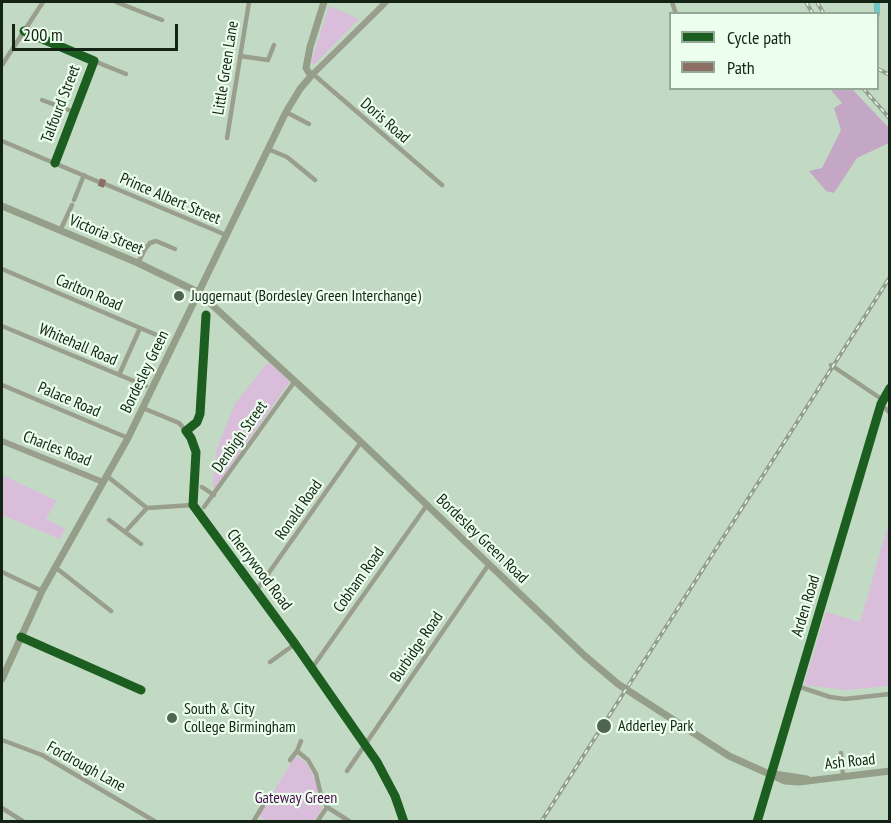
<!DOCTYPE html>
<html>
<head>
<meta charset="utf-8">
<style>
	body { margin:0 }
	#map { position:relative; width:891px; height:823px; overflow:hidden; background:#c2dac4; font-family:"PT Sans Narrow",sans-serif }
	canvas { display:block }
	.frame { position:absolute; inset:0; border:3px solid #132414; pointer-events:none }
	.legend { position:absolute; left:669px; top:12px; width:210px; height:78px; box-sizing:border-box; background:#ecfeed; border:2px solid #95a796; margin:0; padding:8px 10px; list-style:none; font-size:18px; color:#132414 }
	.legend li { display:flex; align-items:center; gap:12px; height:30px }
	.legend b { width:30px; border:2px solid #95a796 }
	.scale { position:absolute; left:12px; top:24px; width:166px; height:27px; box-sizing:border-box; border:3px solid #132414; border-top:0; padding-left:8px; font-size:18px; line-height:21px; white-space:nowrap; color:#132414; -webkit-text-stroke:4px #ecfeed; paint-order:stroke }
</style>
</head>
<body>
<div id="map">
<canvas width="891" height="823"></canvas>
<div class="frame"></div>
<ul class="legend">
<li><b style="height:8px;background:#1b5e20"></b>Cycle path</li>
<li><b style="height:8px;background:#8d6e63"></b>Path</li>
</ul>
<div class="scale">200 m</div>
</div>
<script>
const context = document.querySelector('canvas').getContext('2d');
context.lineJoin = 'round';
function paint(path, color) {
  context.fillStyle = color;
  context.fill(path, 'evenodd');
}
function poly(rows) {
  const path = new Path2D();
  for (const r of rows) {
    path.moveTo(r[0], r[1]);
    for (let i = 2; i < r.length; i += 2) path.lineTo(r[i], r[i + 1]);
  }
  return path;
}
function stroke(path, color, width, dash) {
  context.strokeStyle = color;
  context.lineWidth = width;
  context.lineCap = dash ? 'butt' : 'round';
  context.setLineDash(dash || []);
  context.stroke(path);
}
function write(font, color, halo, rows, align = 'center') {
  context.font = font + ' "PT Sans Narrow",sans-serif';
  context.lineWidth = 4.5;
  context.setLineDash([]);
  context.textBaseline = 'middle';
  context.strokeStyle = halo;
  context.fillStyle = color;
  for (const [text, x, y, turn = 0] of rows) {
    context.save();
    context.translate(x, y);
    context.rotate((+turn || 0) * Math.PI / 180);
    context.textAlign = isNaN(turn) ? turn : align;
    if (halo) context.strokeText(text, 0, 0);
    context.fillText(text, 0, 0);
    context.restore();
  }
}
const green = poly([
	[329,6,359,19,315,64,311,63],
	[268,362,290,381,214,490,213,483,217,449,230,416,236,402],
	[2,475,57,501,46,519,65,529,60,539,2,515],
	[889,522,889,686,846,690,804,685,826,612,860,622],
	[298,757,306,763,311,771,316,783,322,809,314,821,266,821,261,818,260,814,294,758]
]);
const forest = poly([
	[830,89,852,89,890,129,889,143,857,158,834,193,826,191,809,171,822,168,841,130,834,108,842,103]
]);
const canal = poly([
	[877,14,877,2]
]);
const minor = poly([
	[116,2,162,20],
	[672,2,676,14],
	[24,31,94,61,55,163],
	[240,56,268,60,274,45],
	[94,61,126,74],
	[2,65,43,2],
	[313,74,442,185],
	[42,100,74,112],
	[286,112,309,124],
	[227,138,249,2],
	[2,141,99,182],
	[268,149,287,157,315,180],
	[105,184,226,235],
	[74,200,84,175],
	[60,231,72,205],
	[138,263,145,249,150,243,156,241,175,249],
	[2,269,166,339],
	[206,315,200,414,197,422,186,431,191,438,196,452,193,505,295,644,377,762,395,796,404,822],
	[2,326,146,386],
	[831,365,883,400],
	[119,375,140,328],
	[2,385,128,438],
	[881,404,890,413],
	[143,408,179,423,186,431],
	[107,476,147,508,193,505],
	[202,487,214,495],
	[204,507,295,381],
	[109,520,125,532],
	[141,544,125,532,147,508],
	[55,567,111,611],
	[2,572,42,591],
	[256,591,361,442],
	[21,637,141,690],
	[270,662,295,644],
	[312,668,427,505],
	[797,686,830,697,845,699,890,694],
	[2,740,42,755,156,822],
	[297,751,308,760,316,774,321,795,327,807,317,822],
	[841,753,843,776],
	[290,760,297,751,301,741],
	[347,771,489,564],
	[771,774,881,404,890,388],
	[327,807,349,821],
	[2,808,24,822],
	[253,822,264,804]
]);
const tertiary = poly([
	[311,76,386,2],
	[2,441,103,482]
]);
const secondary = poly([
	[2,206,138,263,198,292,361,442,585,656,618,684,729,756,785,781,799,782,890,771],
	[2,679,42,591,128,438,286,112,300,89,311,76,306,68,310,47,324,2],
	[774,774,807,779],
	[757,822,771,774]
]);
const rail = poly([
	[806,2,813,14],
	[817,2,824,14],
	[878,69,890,75],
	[863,88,890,119],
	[541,822,890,277]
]);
const quiet = poly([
	[99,182,105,184]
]);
const cycleway = poly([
	[24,31,94,61,55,163],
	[206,315,200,414,197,422,186,431,191,438,196,452,193,505,295,644,377,762,395,796,404,822],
	[21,637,141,690],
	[757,822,881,404,890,388]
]);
const markers = [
	[179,296,6,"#506452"],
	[172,718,6,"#506452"],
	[604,726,8,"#506452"]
];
const streetNames = [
	["Little Green Lane",226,68,-81],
	["Talfourd Street",61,104,-69],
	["Doris Road",385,121,41],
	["Prince Albert Street",170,199,23],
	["Victoria Street",106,235,23],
	["Carlton Road",89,293,23],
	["Whitehall Road",78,345,23],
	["Bordesley Green",145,372,-64],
	["Palace Road",69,400,23],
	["Denbigh Street",240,437,-55],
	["Charles Road",57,449,21],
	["Ronald Road",299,510,-55],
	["Bordesley Green Road",482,539,44],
	["Cherrywood Road",259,570,53],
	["Cobham Road",359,580,-55],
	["Arden Road",806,606,-73],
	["Burbidge Road",417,647,-56],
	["Ash Road",850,762,-6],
	["Fordrough Lane",86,767,29]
];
const poiNames = [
	["Juggernaut (Bordesley Green Interchange)",191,296],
	["South & City",184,709],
	["College Birmingham",184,727],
	["Adderley Park",618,726]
];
const parkNames = [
	["Gateway Green",296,798]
];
paint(green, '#d9bddb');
paint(forest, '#c4a7c5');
stroke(canal, '#6fc6c9', 6);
stroke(minor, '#999e8d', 4.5);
stroke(tertiary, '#999e8d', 6);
stroke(secondary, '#959e88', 7);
stroke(rail, '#949e8e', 4);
stroke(rail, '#ecfeed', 1.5, [4.5]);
stroke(quiet, '#8d6e63', 8, [15, 8]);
stroke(cycleway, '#1b5e20', 9);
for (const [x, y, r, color] of markers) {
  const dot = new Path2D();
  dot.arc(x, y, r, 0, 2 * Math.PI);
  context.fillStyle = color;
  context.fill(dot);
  stroke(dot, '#ecfeed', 2);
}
write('16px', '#132414', '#ecfeed', streetNames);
write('16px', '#132414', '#ecfeed', poiNames, 'left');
write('16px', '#4f0d51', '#ecfeed', parkNames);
</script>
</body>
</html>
